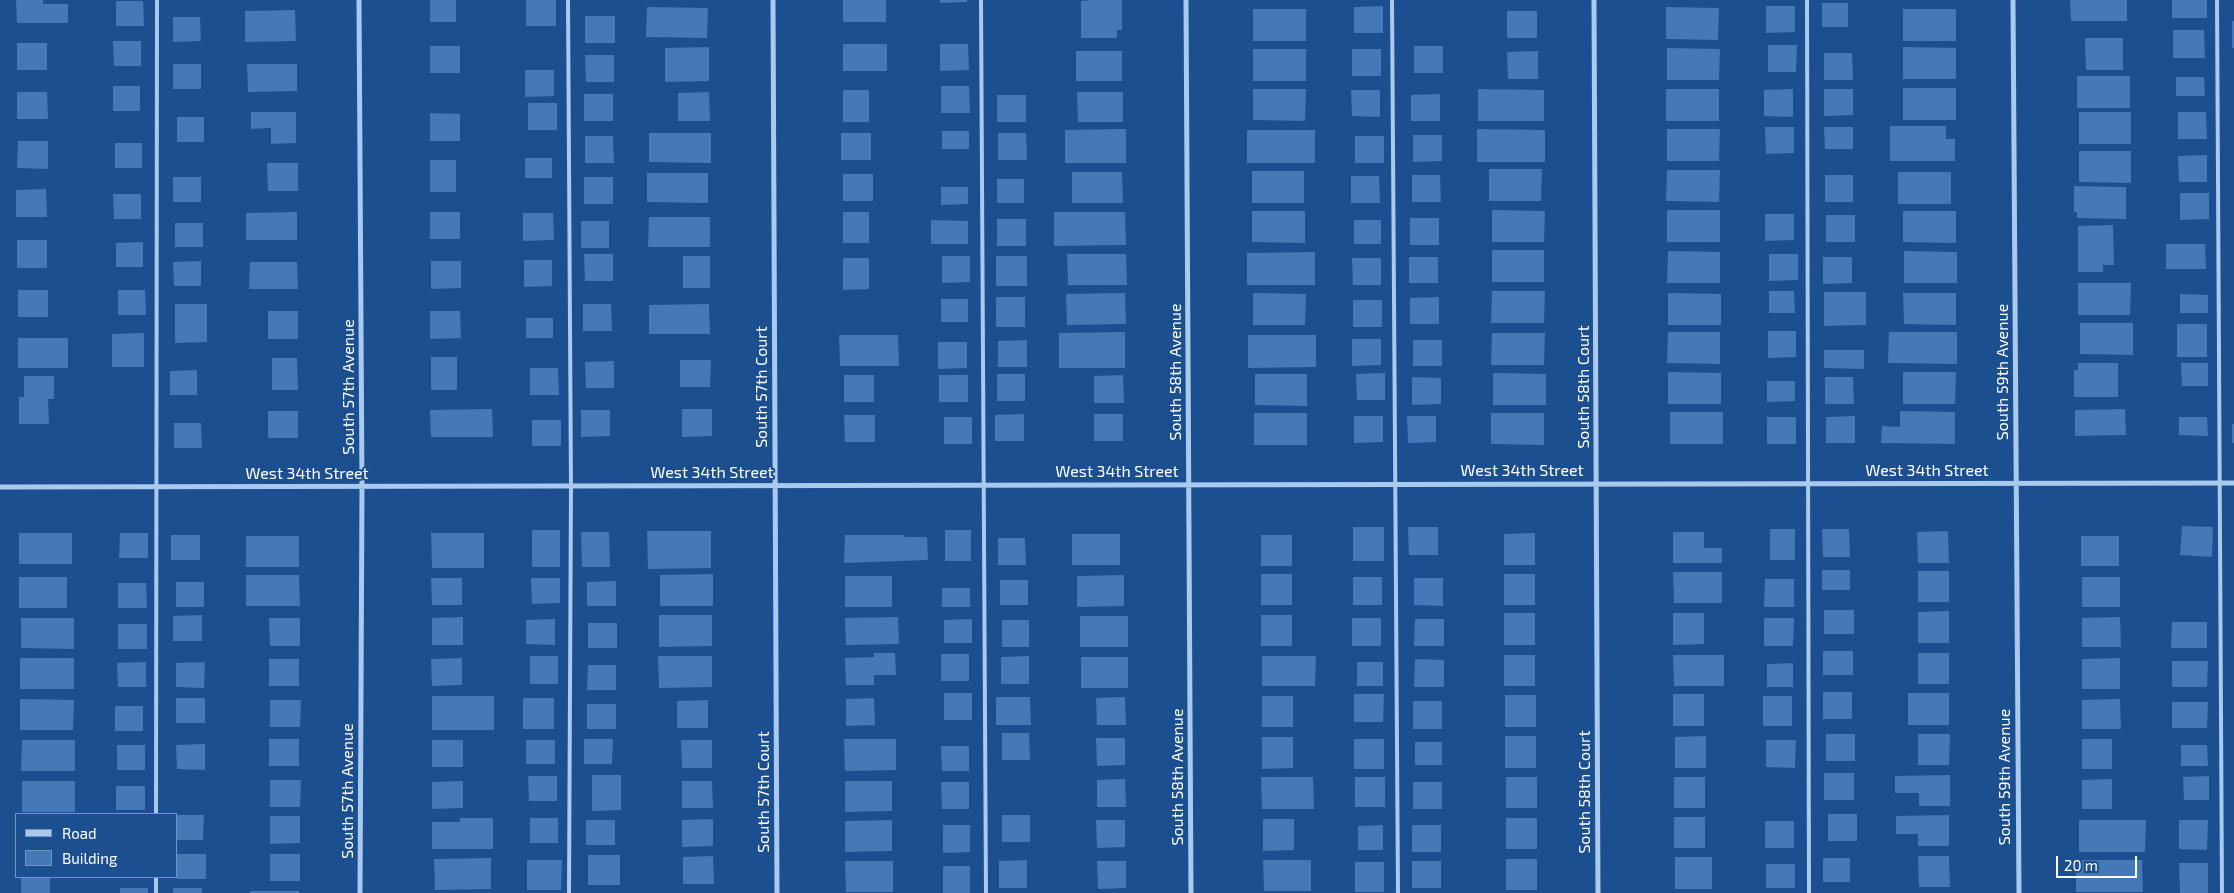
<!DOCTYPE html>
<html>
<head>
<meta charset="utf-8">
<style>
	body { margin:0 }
	#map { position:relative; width:2234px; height:893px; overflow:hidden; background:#1b4f8f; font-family:"Exo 2",sans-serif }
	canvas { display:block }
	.legend { position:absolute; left:15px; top:813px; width:162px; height:65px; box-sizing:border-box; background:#1b4f8f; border:1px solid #7695bc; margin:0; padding:6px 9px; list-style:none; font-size:15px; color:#fff }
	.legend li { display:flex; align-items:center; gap:10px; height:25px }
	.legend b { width:25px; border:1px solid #7695bc }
	.scale { position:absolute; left:2056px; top:856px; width:81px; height:22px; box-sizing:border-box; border:2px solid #fff; border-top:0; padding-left:6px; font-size:15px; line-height:18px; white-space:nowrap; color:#fff; -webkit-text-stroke:4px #1b4f8f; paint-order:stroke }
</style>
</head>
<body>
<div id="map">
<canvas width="2234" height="893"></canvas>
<ul class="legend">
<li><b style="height:6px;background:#a9c9ee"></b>Road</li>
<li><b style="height:14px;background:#4478b7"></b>Building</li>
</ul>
<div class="scale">20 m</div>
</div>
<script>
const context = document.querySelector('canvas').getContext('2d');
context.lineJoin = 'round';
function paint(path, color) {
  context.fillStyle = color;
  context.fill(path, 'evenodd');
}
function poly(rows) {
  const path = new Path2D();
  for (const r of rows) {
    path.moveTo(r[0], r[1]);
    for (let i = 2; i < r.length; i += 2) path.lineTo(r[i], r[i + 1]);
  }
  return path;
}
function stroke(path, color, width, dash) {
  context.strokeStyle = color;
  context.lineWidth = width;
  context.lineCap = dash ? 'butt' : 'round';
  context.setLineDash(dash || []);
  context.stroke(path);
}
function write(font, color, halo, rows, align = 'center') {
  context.font = font + ' "Exo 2",sans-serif';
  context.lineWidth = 4;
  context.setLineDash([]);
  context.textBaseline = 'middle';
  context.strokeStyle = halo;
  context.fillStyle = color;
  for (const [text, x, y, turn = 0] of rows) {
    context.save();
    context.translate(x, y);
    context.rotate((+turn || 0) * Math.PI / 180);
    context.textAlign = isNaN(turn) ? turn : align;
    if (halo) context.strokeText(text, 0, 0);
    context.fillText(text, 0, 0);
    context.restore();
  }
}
const building = poly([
	[16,0,43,0,43,4,68,4,68,23,17,23],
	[430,0,456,0,456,22,430,22],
	[526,0,556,0,556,26,526,26],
	[843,0,886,0,886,22,843,22],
	[940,0,967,0,967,2,940,3],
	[1093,0,1122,0,1122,30,1117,30,1117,38,1081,38,1081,1],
	[2070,0,2127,0,2127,21,2071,21],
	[2172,0,2207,0,2207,18,2172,18],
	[116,1,143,1,144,26,116,26],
	[1822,3,1848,3,1848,27,1822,27],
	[1383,6,1383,33,1354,33,1354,7],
	[1766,6,1795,6,1795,32,1766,33],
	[647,7,708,8,707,38,646,37],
	[1666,7,1719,8,1718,40,1666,39],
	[1253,9,1306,9,1306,41,1253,41],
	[1903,9,1956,9,1956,41,1903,41],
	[295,10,296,41,245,42,245,11],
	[1507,11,1537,11,1537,38,1507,38],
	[585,16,615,16,615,43,585,43],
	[173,17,200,17,201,41,173,42],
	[2232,21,2234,21,2234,48,2232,48],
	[2173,30,2204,30,2205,58,2173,58],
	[2085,38,2123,38,2123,70,2086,70],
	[113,41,141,41,141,66,114,66],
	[17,43,47,43,47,70,17,70],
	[843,44,887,44,887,71,843,71],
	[940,44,968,44,969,70,940,71],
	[1768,45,1797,45,1796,72,1768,72],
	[430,46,460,46,460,73,430,73],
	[1414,46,1443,46,1443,73,1414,73],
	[709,47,709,81,665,82,665,48],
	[1903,47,1956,48,1956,79,1903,79],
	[1667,48,1720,49,1719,80,1667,80],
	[1253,49,1306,49,1306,81,1253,81],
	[1352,49,1381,49,1381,76,1352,76],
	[1076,51,1122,51,1122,81,1076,81],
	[1538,51,1538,79,1508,79,1507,52],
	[1824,53,1852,53,1853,80,1824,80],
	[585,55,614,55,614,82,586,82],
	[173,64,201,64,201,89,173,89],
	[247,64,297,64,297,91,248,92],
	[525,70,554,70,554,96,525,97],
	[2077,76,2130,76,2130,108,2077,108],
	[2176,77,2204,77,2205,96,2176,96],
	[113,86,140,86,140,111,113,111],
	[941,86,969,86,970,113,941,113],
	[1903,88,1956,88,1956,120,1903,120],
	[1253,89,1306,89,1305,121,1253,120],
	[1478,89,1544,90,1544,121,1478,121],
	[1666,89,1719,89,1719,121,1666,121],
	[1793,89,1793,117,1764,116,1764,90],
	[1824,89,1853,89,1853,115,1824,116],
	[843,90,869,90,869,122,843,122],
	[1351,90,1380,90,1380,117,1352,116],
	[17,92,47,92,48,119,17,119],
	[709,92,710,121,678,121,678,93],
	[1077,92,1123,92,1123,122,1078,122],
	[584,94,613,94,613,121,584,121],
	[1440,94,1440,121,1411,121,1411,95],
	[997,95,1026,95,1026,122,997,122],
	[528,103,557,103,557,130,528,130],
	[251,112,296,112,296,143,271,144,271,128,251,129],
	[2079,112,2131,112,2131,144,2079,144],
	[2178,112,2206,112,2207,139,2178,139],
	[430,113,460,114,460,141,430,141],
	[177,117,204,117,204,142,177,142],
	[1890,126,1946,126,1946,139,1955,139,1955,161,1890,161],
	[1765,127,1794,127,1794,153,1766,154],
	[1824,127,1853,127,1853,149,1825,149],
	[1126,129,1126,163,1065,163,1065,130],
	[1477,129,1545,130,1545,162,1477,162],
	[1667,129,1720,129,1719,161,1667,161],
	[1247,130,1315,130,1315,163,1247,163],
	[942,131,969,131,969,149,942,149],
	[649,133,711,133,711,163,649,162],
	[841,133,871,133,871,160,841,160],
	[998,133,1026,133,1027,160,998,160],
	[1413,135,1442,135,1442,161,1413,162],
	[585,136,613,136,614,163,585,163],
	[1355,136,1384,136,1384,163,1355,163],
	[18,141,48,141,48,169,17,168],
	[115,143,142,143,142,168,115,168],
	[2079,151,2131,151,2131,183,2079,182],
	[2207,155,2207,182,2179,182,2178,156],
	[525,158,552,158,552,178,525,178],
	[430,160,456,160,456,192,430,192],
	[267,163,298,163,298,191,268,191],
	[1489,169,1542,169,1541,201,1489,201],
	[1667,170,1720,170,1719,202,1666,201],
	[1252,171,1304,171,1304,203,1252,203],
	[1072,172,1122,172,1123,203,1072,203],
	[1898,172,1951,172,1951,204,1898,204],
	[647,173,708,173,708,203,647,202],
	[843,174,873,174,873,201,843,201],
	[1412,175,1440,175,1441,202,1412,202],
	[1825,175,1853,175,1853,202,1825,202],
	[1351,176,1379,176,1380,203,1351,203],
	[173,177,201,177,201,202,173,202],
	[584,177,613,177,613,204,584,204],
	[997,179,1024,179,1024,203,997,203],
	[2074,186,2126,187,2126,219,2077,218,2077,212,2074,212],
	[941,187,968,187,968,204,941,205],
	[46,189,47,217,16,217,16,190],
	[2180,193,2209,193,2209,219,2180,220],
	[113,194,141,194,141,219,114,219],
	[1492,210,1545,211,1544,242,1492,242],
	[1667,210,1720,210,1720,242,1667,242],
	[1252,211,1305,211,1305,243,1252,242],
	[1903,211,1956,211,1956,243,1903,242],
	[297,212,297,240,246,240,246,213],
	[430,212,460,212,460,239,430,239],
	[843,212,869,212,869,243,843,243],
	[1054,212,1125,212,1126,245,1054,246],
	[523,213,553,213,554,240,523,241],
	[1765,214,1794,214,1794,240,1765,241],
	[1826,215,1855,215,1855,242,1826,242],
	[649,217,710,217,710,247,648,247],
	[1410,218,1439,218,1439,245,1410,245],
	[997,219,1026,219,1026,246,997,246],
	[931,220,968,221,968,244,931,244],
	[1354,220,1381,220,1381,244,1354,244],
	[581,221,609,221,609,248,581,248],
	[175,223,203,223,203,247,175,247],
	[2113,225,2114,265,2103,265,2103,272,2078,272,2078,226],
	[17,240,47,240,47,268,17,268],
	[143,242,143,267,116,267,116,243],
	[2166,244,2205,244,2206,269,2166,269],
	[1492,250,1544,250,1544,282,1492,282],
	[1668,251,1720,252,1720,283,1667,283],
	[1904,251,1957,252,1957,283,1904,283],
	[1315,252,1315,285,1247,285,1247,253],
	[584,254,613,254,613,281,585,281],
	[1067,254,1126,254,1127,285,1068,285],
	[1769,254,1798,254,1798,280,1769,281],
	[683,256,710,256,710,288,683,288],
	[942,256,970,256,970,282,942,283],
	[996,256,1027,256,1027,286,996,286],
	[1409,257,1438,257,1438,283,1409,283],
	[1823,257,1852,257,1852,283,1823,284],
	[843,258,869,258,869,289,843,290],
	[1352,258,1381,258,1381,285,1353,285],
	[524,260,552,260,552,286,524,287],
	[201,261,201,286,174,286,173,262],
	[431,261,461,261,461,288,431,289],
	[250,262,297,262,298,289,249,289],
	[2078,283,2131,283,2130,315,2078,315],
	[18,290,48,290,48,317,18,317],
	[118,290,145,290,146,315,118,315],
	[1492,291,1545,291,1544,323,1491,323],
	[1769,291,1794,291,1795,313,1769,313],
	[1824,292,1866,292,1866,325,1824,326],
	[1125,293,1126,324,1067,325,1066,294],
	[1253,293,1306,294,1305,325,1253,325],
	[1668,293,1721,294,1721,325,1668,325],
	[1903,293,1956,293,1956,325,1904,324],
	[2180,294,2208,295,2208,313,2180,313],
	[996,297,1025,297,1025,327,996,327],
	[1439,297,1439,324,1410,324,1410,298],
	[941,299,968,299,968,322,941,322],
	[1353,300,1382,300,1382,327,1353,327],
	[175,304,207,304,207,342,175,343],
	[583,304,611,304,612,331,583,331],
	[709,304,710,334,649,334,649,305],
	[268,311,298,311,298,339,268,339],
	[430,311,460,311,461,338,430,339],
	[526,318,553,318,553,338,526,338],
	[2080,323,2133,323,2133,355,2080,354],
	[2177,324,2207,324,2207,357,2177,357],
	[1768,331,1796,331,1796,357,1768,358],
	[1125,332,1125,368,1059,368,1059,333],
	[1668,332,1720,332,1720,364,1667,363],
	[1889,332,1957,332,1957,364,1888,363],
	[144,333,144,367,112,367,112,334],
	[1492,333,1545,333,1544,365,1491,365],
	[839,335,898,335,899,366,840,366],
	[1248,335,1316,335,1316,367,1248,368],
	[18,338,68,338,68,368,18,368],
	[1352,339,1381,339,1381,365,1352,366],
	[1027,340,1027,367,998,367,998,341],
	[1413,340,1442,340,1442,366,1413,366],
	[938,342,967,342,967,368,938,369],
	[1824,350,1864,350,1864,369,1824,368],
	[431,357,457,357,457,390,431,390],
	[272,358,297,358,298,390,272,390],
	[680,360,711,360,710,387,680,387],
	[614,361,614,388,586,388,585,362],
	[2078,363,2118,363,2118,397,2074,397,2074,370,2078,370],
	[2181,363,2208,363,2208,386,2182,386],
	[530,368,558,368,559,395,530,395],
	[197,370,197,395,170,395,170,371],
	[1668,372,1721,373,1721,404,1668,404],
	[1903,372,1956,372,1955,404,1903,404],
	[1385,373,1385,400,1357,400,1356,374],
	[1493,373,1546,374,1546,405,1493,405],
	[997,374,1025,374,1025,401,997,401],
	[1255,374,1307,374,1307,406,1255,405],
	[844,375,874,375,874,402,844,402],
	[939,375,968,375,968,402,939,402],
	[1123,375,1124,403,1094,403,1094,376],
	[24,376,54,376,54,399,48,399,49,424,19,424,19,397,24,397],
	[1412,377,1441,378,1441,404,1412,405],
	[1825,377,1853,377,1854,404,1825,404],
	[1767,381,1795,381,1795,401,1767,402],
	[492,409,493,437,431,437,430,410],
	[682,409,712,409,712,436,682,437],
	[2125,409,2126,435,2075,436,2075,410],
	[581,410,610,410,610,436,581,437],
	[268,411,298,411,298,438,268,438],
	[1900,411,1955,412,1955,444,1881,443,1882,426,1900,427],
	[1670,412,1723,412,1723,444,1670,444],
	[1254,413,1307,413,1307,445,1254,445],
	[1491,413,1544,413,1544,445,1491,444],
	[1024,414,1024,441,995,441,995,415],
	[1094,414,1123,414,1123,441,1094,441],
	[844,415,875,415,875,442,845,442],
	[1354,416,1383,416,1383,442,1354,443],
	[1407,416,1436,416,1436,442,1408,443],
	[1855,416,1855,443,1826,443,1826,417],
	[944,417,972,417,972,444,944,444],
	[1767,417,1796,417,1796,444,1767,444],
	[2179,417,2207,417,2208,436,2179,435],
	[532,420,561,420,561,446,532,446],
	[174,423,201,423,202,448,174,448],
	[2232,424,2234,424,2234,443,2232,443],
	[2182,526,2213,527,2212,557,2180,555],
	[1353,527,1384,527,1384,561,1353,561],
	[1408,527,1438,527,1438,555,1409,555],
	[1770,529,1795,529,1795,560,1770,560],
	[1822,529,1849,529,1850,557,1823,557],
	[532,530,560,530,560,567,532,567],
	[945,530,971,530,971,561,945,561],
	[647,531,711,531,711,568,648,569],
	[1948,531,1949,563,1918,563,1917,532],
	[581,532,609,532,610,567,582,567],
	[1673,532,1704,532,1704,548,1722,548,1722,563,1673,563],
	[19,533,72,533,72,564,19,564],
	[120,533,148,533,148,558,119,558],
	[431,533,484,533,484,568,432,568],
	[1535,533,1535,565,1504,565,1504,534],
	[1072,534,1120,534,1120,565,1072,565],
	[171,535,200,535,200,560,171,560],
	[845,535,904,535,905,537,927,537,928,560,844,563],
	[1261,535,1292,535,1292,566,1261,566],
	[246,536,299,536,299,567,246,567],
	[2081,536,2119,536,2119,566,2081,566],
	[998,538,1025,538,1026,565,998,565],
	[1822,570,1850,570,1850,590,1822,590],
	[1918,571,1949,571,1949,602,1918,602],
	[1673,572,1722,572,1722,603,1674,603],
	[713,574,713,606,660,606,660,575],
	[1261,574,1292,574,1292,605,1261,605],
	[1504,574,1535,574,1535,605,1504,605],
	[246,575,299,575,300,606,246,606],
	[1124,575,1124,606,1077,607,1077,576],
	[845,576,892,576,892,607,845,607],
	[19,577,67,577,67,608,19,608],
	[1353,577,1382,577,1382,605,1353,605],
	[2082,577,2120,577,2120,607,2082,607],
	[431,578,462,578,462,605,432,605],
	[531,578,560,578,560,603,532,604],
	[1414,578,1443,578,1443,606,1414,605],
	[1765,579,1794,579,1794,607,1764,607],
	[1000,580,1028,580,1028,605,1000,605],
	[616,581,616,606,587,606,587,582],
	[176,582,204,582,204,607,176,607],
	[118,583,146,583,147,608,118,608],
	[942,588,970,588,970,607,942,607],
	[1824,610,1854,610,1854,634,1824,634],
	[1949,611,1949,643,1918,643,1918,612],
	[1504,613,1535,613,1535,645,1504,645],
	[1673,613,1704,613,1704,644,1673,645],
	[202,615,202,641,173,641,173,616],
	[659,615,712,615,712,646,659,647],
	[1261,615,1292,615,1292,646,1261,646],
	[1080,616,1128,616,1128,647,1080,647],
	[463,617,463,645,432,645,432,618],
	[898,617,899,644,846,645,845,618],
	[2120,617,2121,647,2082,647,2082,618],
	[21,618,74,618,74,649,21,648],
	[269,618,300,618,300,646,270,646],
	[1352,618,1381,618,1381,646,1352,646],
	[1764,618,1794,618,1793,646,1764,646],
	[555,619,555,645,526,644,526,620],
	[972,619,972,643,944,643,944,620],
	[1415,619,1444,619,1444,646,1414,646],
	[1002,620,1029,620,1029,647,1002,647],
	[2172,622,2207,622,2207,648,2171,648],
	[588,623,617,623,617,648,588,648],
	[118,624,147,624,147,649,118,649],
	[1823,651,1853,651,1853,675,1823,675],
	[874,653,895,653,896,675,874,675,874,685,846,685,845,658,874,657],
	[1918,653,1949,653,1949,684,1918,684],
	[941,654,969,654,969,681,941,681],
	[1504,655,1535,655,1535,686,1504,686],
	[1673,655,1724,655,1724,686,1674,686],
	[530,656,558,656,558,684,530,684],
	[658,656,712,656,712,687,659,688],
	[1029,656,1029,684,1001,684,1001,657],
	[1262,656,1316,656,1315,686,1262,686],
	[1081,657,1128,657,1128,688,1081,688],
	[20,658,74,658,74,689,20,689],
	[462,658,462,685,432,686,431,659],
	[2120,658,2120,689,2082,689,2082,659],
	[269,659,299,659,299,686,269,686],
	[1415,659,1444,660,1444,687,1414,687],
	[2172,661,2208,661,2207,687,2172,687],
	[146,662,146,687,118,687,117,663],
	[205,662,204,688,176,687,176,663],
	[1357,662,1383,662,1383,686,1357,686],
	[1793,663,1793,687,1767,687,1767,664],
	[588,665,616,665,616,690,587,690],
	[1823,692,1852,692,1852,719,1823,719],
	[944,693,972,693,972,720,944,720],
	[1908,693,1949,693,1949,725,1908,725],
	[1354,694,1384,694,1383,722,1354,722],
	[1673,694,1704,694,1704,726,1673,726],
	[1505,695,1536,695,1536,727,1505,727],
	[432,696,494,696,494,730,432,730],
	[1262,696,1293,696,1293,727,1262,727],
	[1763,696,1792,696,1792,726,1763,726],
	[996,697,1030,697,1031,725,996,725],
	[1125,697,1126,725,1097,725,1096,698],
	[176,698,205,698,205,723,176,723],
	[523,698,554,698,554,729,523,729],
	[874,698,875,725,846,726,846,699],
	[20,699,74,700,73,730,20,730],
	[2120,699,2121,729,2082,729,2082,700],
	[270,700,301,700,300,727,270,727],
	[708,700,708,728,677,728,677,701],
	[1413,701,1442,701,1442,729,1413,729],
	[2172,702,2208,702,2207,728,2172,728],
	[587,704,616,704,616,729,587,729],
	[115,706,143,706,143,731,115,731],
	[1002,733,1029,733,1030,760,1002,760],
	[1826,734,1855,734,1855,761,1826,761],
	[1918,734,1950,734,1949,765,1918,765],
	[1505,736,1536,736,1536,768,1505,768],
	[1706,736,1706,768,1675,768,1675,737],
	[1262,737,1293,737,1293,768,1262,769],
	[1096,738,1125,738,1125,765,1097,766],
	[269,739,299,739,299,766,269,766],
	[584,739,613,739,612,764,584,764],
	[844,739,896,739,896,770,845,771],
	[1354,739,1384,739,1384,769,1354,769],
	[2082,739,2112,739,2112,769,2082,769],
	[22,740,75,740,75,771,21,771],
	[432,740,463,740,463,767,432,767],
	[526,740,555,740,555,764,526,764],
	[681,740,712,740,712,768,682,768],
	[1766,740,1796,740,1795,768,1766,767],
	[1415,742,1442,742,1442,765,1415,765],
	[205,744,205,770,177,769,176,745],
	[117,745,145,745,145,770,117,770],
	[2181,745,2207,745,2208,766,2181,766],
	[941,746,969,746,969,771,942,771],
	[1824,773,1854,773,1854,800,1824,800],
	[592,775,621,775,621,810,592,811],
	[1950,775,1950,806,1919,806,1919,793,1895,793,1895,776],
	[528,776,557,776,557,801,529,801],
	[2209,776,2209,800,2184,800,2183,777],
	[1261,777,1313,777,1314,809,1262,809],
	[1355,777,1385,777,1385,807,1355,807],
	[1506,777,1537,777,1537,808,1506,808],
	[1674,777,1705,777,1705,808,1674,808],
	[1125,779,1126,807,1097,807,1097,780],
	[2112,779,2112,809,2082,809,2082,780],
	[270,780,301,780,300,807,270,807],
	[22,781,75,781,75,812,22,812],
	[463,781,463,808,432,809,432,782],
	[682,781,712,781,713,808,682,808],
	[845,781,892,781,892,811,845,812],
	[941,782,969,782,969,809,942,809],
	[1413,782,1442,782,1442,809,1413,809],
	[116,786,145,786,145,810,116,810],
	[1828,814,1857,814,1857,841,1828,841],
	[176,815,204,815,203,840,176,840],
	[1002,815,1030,815,1030,842,1002,842],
	[1949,815,1949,846,1918,846,1918,834,1896,834,1896,816],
	[270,816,300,816,300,843,270,844],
	[1674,817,1705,817,1705,848,1674,848],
	[460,818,493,818,493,849,432,849,432,822,460,822],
	[530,818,558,818,558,843,530,843],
	[1506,818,1537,818,1537,849,1506,849],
	[713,819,713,846,682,847,682,820],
	[1263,819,1294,819,1294,850,1263,851],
	[586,820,615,820,615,845,586,845],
	[892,820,892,851,845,852,845,821],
	[1096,820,1125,820,1125,847,1097,848],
	[2079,820,2146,820,2145,852,2079,852],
	[2179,820,2208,820,2207,850,2179,849],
	[1765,821,1794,821,1794,848,1765,848],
	[943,825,970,825,970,852,943,853],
	[1383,825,1383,850,1358,850,1358,826],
	[1412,825,1441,825,1441,852,1412,852],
	[177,854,206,854,206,879,177,879],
	[270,854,300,854,300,881,270,881],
	[588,855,620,855,620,885,588,885],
	[713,856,714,884,683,884,683,857],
	[1918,856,1949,856,1950,887,1919,887],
	[1675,857,1712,857,1712,889,1675,889],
	[491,858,491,889,435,890,434,859],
	[1823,858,1850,858,1850,882,1823,882],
	[1506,859,1537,859,1537,890,1506,890],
	[527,860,562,860,561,890,527,890],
	[1027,860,1027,888,999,888,999,861],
	[1263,860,1311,860,1311,891,1264,891],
	[2076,860,2142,860,2143,892,2076,892],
	[845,861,893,861,893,892,846,892],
	[1097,861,1126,861,1126,888,1098,889],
	[1412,861,1441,861,1441,888,1412,888],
	[1355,862,1384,862,1384,892,1355,892],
	[2179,863,2208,863,2208,893,2180,893],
	[1766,864,1795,864,1795,888,1766,888],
	[943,866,970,866,970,893,943,893],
	[21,877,50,877,50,893,21,893],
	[120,888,148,888,148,893,120,893],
	[173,888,202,888,202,893,173,893],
	[250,891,299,891,299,893,250,893]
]);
const lane = poly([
	[568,0,571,486,569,893],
	[981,0,986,893],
	[1392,0,1398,893],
	[1807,0,1809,893],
	[2217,0,2222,893],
	[156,814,157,0],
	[156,893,156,877]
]);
const street = poly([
	[359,0,362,487,360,893],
	[773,0,777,893],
	[1186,0,1191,893],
	[1594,0,1598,893],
	[2013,0,2019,893],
	[0,487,2234,483]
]);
const streetNames = [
	["South 58th Avenue",1176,372,-90],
	["South 59th Avenue",2003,372,-90],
	["South 57th Avenue",349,387,-90],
	["South 57th Court",762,387,-90],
	["South 58th Court",1584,387,-90],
	["West 34th Street",1522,471],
	["West 34th Street",1927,471],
	["West 34th Street",1117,472],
	["West 34th Street",712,473],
	["West 34th Street",307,474],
	["South 58th Avenue",1178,777,-90],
	["South 59th Avenue",2005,777,-90],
	["South 57th Avenue",348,791,-90],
	["South 57th Court",764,792,-90],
	["South 58th Court",1585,792,-90]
];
paint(building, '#4478b7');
stroke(lane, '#a9c9ee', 4);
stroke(street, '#a9c9ee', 5);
write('16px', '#fff', '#1b4f8f', streetNames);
</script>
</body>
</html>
